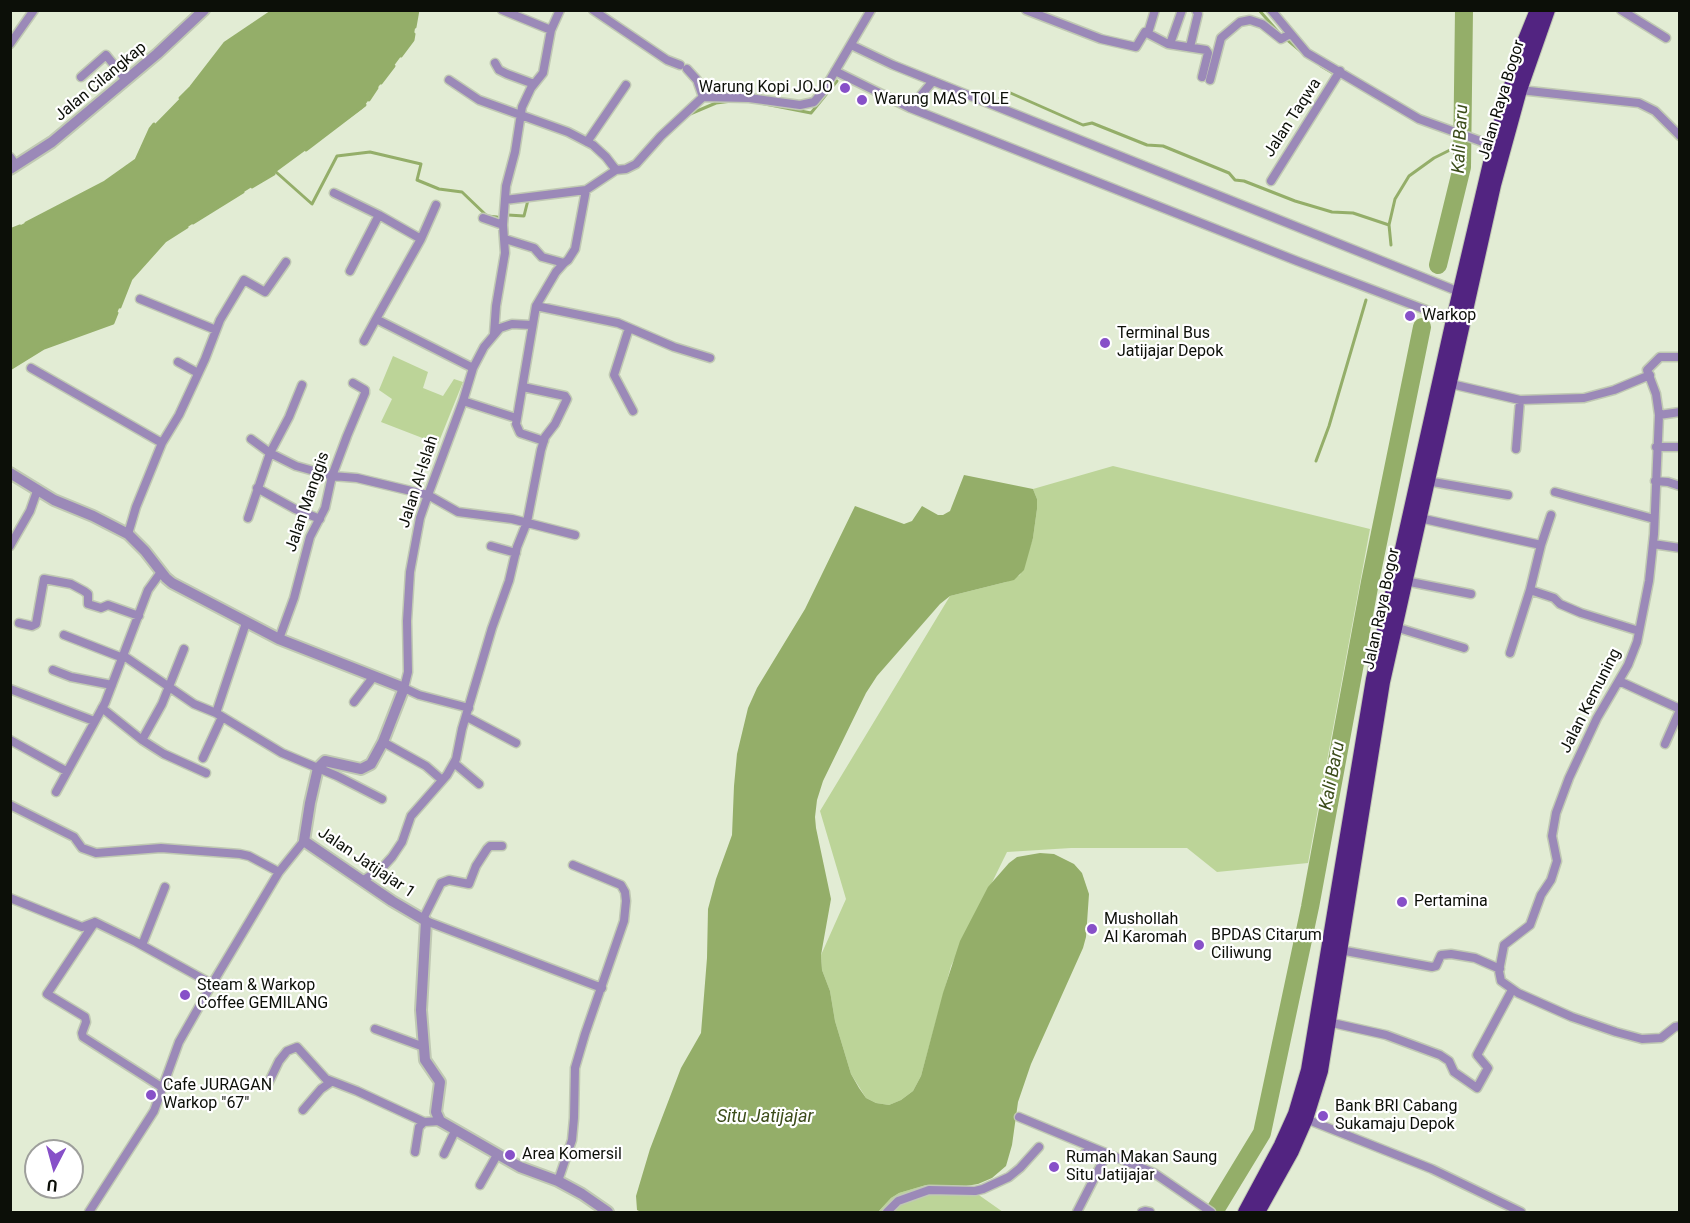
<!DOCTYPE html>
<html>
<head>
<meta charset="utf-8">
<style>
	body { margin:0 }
	#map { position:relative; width:1690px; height:1223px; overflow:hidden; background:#e2ecd4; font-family:Roboto,sans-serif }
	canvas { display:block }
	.frame { position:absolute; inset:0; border:12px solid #0c0f08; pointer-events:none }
	.north { position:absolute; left:24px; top:1139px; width:60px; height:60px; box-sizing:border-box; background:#fff; border:2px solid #9e9f9c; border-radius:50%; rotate:186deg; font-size:16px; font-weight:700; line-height:24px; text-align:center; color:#0c0f08 }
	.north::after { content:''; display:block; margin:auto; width:21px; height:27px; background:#8750c8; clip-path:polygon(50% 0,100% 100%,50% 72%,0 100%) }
</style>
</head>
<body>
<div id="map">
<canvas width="1690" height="1223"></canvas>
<div class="frame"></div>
<div class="north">U</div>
</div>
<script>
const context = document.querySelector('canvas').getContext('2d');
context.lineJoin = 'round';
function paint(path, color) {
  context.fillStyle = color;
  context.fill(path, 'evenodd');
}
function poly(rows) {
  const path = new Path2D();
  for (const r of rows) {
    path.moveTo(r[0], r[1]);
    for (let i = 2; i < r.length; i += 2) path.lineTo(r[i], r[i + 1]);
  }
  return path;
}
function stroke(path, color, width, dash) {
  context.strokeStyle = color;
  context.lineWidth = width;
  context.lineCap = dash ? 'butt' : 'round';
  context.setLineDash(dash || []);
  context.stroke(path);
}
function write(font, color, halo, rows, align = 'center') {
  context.font = font + ' Roboto,sans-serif';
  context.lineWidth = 4.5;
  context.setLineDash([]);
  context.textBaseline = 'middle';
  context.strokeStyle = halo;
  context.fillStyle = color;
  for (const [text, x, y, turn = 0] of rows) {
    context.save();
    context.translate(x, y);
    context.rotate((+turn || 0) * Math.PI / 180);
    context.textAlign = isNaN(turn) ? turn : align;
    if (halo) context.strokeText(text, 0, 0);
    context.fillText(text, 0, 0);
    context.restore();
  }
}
const green = poly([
	[393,356,428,372,423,388,443,396,454,379,463,382,438,444,381,422,392,399,379,390],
	[1113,466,1370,529,1308,863,1217,872,1187,848,1071,848,1007,852,951,966,921,1076,913,1091,901,1100,889,1105,876,1103,866,1098,851,1074,835,1021,830,991,822,970,821,955,846,899,820,811,950,596,1006,582,1020,575,1033,538,1037,509,1037,499,1033,489],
	[926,1185,966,1186,1003,1212,878,1212,891,1198,899,1193]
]);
const water = poly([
	[274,10,418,11,413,40,362,109,276,172,165,241,131,279,113,323,44,348,11,369,11,230,105,182,136,160,150,129,191,87,225,43],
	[964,475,1033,489,1037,499,1037,509,1033,538,1024,570,1014,580,950,596,940,604,877,676,866,693,823,781,817,800,815,817,816,828,831,899,821,955,822,970,830,991,835,1021,851,1074,859,1088,866,1098,876,1103,889,1105,901,1100,913,1091,921,1076,943,993,960,941,988,887,1009,863,1017,857,1040,853,1054,854,1074,864,1082,873,1089,894,1086,937,1083,948,1031,1064,1018,1102,1012,1145,1006,1166,992,1178,978,1184,966,1186,926,1185,899,1193,891,1198,878,1212,641,1212,637,1210,636,1196,650,1149,681,1068,701,1033,707,958,708,909,716,879,732,835,734,786,737,754,748,708,757,688,805,609,855,506,904,524,912,521,922,506,938,515,943,515,950,511]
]);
const stream = poly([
	[1259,10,1280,34],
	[415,27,418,10],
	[1285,38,1303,53],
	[401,56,413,40,414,34],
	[1321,66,1336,75],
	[381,83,394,66],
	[180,98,191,87,225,43,274,10],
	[1000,98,1006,91,1083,125,1092,123,1147,145,1163,146,1229,173,1235,180,1244,181,1295,201,1332,212,1353,213,1389,225],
	[369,100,377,88],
	[760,103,811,113,837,81],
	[690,114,716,103,732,101],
	[306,150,365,105],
	[276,172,312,204,337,156,370,152,421,164,417,180,439,189,462,192,487,216,497,217],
	[252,187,274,174],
	[508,215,524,216,528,200],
	[26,223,105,182,136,160,150,129,154,124],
	[193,223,243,192],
	[10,230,20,226],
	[1391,245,1389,225,1395,199,1409,176,1434,158,1456,147,1463,147],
	[120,307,131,279,165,241,187,227],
	[10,369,44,348,113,323,117,313],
	[1316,461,1329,426,1366,300]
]);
const river = poly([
	[1438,265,1462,167,1464,10],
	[1214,1212,1262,1133,1310,907,1370,582,1422,327]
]);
const minor = poly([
	[502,10,551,30],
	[593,10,667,60,680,65],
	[1026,10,1101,39,1136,47,1145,32,1168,44,1206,50,1208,53,1202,77],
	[1271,10,1307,53,1419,119,1494,146],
	[1621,10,1666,38],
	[1148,33,1155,10],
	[10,44,34,10],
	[1170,44,1182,10],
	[851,45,893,65,1462,293],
	[1190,47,1198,14,1196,10],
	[495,63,499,70,507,74,534,84],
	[687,69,697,80,703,97],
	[835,71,910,108,1297,261,1455,321],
	[81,77,106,55,126,80],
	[449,80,479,100,568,132,593,145,606,157,616,170],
	[1210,80,1221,38,1240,22,1250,20,1262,24,1281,39,1290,34],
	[1520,90,1639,103,1655,111,1680,136],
	[910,108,933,81],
	[587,142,626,85],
	[10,157,16,165],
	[1271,181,1340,71],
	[334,193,379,215,421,239,376,319,473,368],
	[505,200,586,190,616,170,626,169,636,164,661,136,703,97,749,98,800,105,814,102,824,90,871,10],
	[483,218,503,225],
	[421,239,436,205],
	[505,239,534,248,542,257,564,263,568,260,575,249,586,190],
	[350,271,379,215],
	[140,299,216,330],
	[536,306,618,323,674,347,710,358],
	[629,328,614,375,633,411],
	[494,334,496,306,505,253,503,225,506,186,515,152,522,107,531,88,543,73,551,30,560,10],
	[364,341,376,319],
	[1680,357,1660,357,1647,370,1656,394,1659,415,1654,534,1649,581,1637,642,1628,665,1597,718,1569,778,1556,813,1552,836,1557,861,1551,880,1541,895,1530,925,1504,945,1499,971,1501,981,1518,993,1572,1017,1616,1032,1642,1039,1661,1038,1675,1027,1680,1026],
	[178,362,198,373],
	[31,368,162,443],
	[1451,384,1520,400,1584,398,1614,390,1650,375],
	[463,401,516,418],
	[1659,415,1680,412],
	[251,439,270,453,296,466,332,476,357,478,428,495,458,512,512,519,575,535],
	[544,441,520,433,516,424,536,306,556,272,564,263],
	[1656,447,1680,447],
	[1516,449,1520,400],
	[1427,481,1508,495],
	[1655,481,1668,482,1680,486],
	[257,488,295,509,320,519],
	[1555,492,1654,519],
	[1415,517,1541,545,1530,590],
	[248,518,270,453,289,417,302,385],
	[128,534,136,507,162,443,179,415,205,359,220,320,244,280,265,292,286,262],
	[1653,544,1680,548],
	[1541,545,1551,515],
	[10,546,30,511,37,491],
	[491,546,516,553],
	[1405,581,1471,594],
	[19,623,32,626,36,624,44,579,71,584,84,591,88,594,88,604,101,608,108,605,139,616],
	[1395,627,1464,648],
	[64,635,123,658],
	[279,639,294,598,310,537,325,508,332,476,347,436,365,393,365,390,353,383],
	[1510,653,1530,590,1554,598,1560,604,1581,613,1639,631],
	[124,656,194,704,216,713,282,753,337,776,382,799],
	[53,670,71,677,112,685],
	[1619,681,1680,709],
	[10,689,94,721],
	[354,702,374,676],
	[102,708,142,740,164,754,206,773],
	[469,708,419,695,404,688,408,672,407,621,410,572,420,518,428,495,463,401,473,368,484,347,500,328,512,324,531,325],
	[216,713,246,623],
	[467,717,516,743],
	[10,740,66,771],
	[142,740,162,704,184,649],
	[383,742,426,766,442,780],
	[1665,744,1680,710],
	[203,758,222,717],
	[454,763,479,784],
	[56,792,105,703,148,590,161,572],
	[10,805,74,837,82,848,96,853,161,848,240,854,249,856,279,872],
	[362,881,382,868,392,857,402,842,411,816,447,775,456,759,462,729,492,628,509,581,517,547,527,522,541,450,545,437,555,424,567,399,565,396,523,387],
	[10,898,82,927,95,922,103,926,136,942,212,984],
	[423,919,441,883,449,880,469,884,476,866,487,849,490,846,502,846],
	[426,921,602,988],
	[95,922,47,994,85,1017,86,1022,82,1033,83,1037,163,1088],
	[142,945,165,887],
	[1340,950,1432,967,1436,966,1441,955,1451,954,1475,958,1500,969],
	[1328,1022,1386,1035,1440,1055,1449,1061,1454,1072,1477,1088,1488,1068,1477,1055,1512,990],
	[375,1029,424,1047],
	[267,1086,279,1061,287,1051,297,1047,326,1079,357,1091,424,1122],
	[303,1110,321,1089,331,1082],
	[1019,1117,1154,1173,1211,1212],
	[1306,1119,1432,1169,1521,1212],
	[415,1152,419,1127,424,1122,440,1121],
	[444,1154,455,1131],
	[558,1181,572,1140,574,1118,575,1068,585,1034,624,921,626,901,625,892,621,885,573,865],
	[480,1185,497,1155],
	[89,1212,154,1111,179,1042,212,984,279,872,304,841],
	[887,1212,898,1201,929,1190,975,1191,983,1189,1009,1177,1020,1168,1039,1147],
	[1077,1212,1103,1161,1085,1153],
	[1142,1212,1145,1211,1150,1212]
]);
const tertiary = poly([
	[10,169,52,142,157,54,204,10],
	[10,473,54,500,93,516,128,534,145,551,166,578,172,583,279,639,404,688,383,742,371,764,361,769,325,761,318,768,310,803,304,841,392,901,426,921,421,1010,425,1060,440,1082,436,1112,440,1121,520,1167,558,1181,582,1194,608,1212]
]);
const trunk = poly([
	[1245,1212,1281,1145,1295,1114,1308,1070,1373,679,1453,320,1494,146,1522,47,1537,10],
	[1258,1212,1292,1151,1306,1119,1321,1071,1383,682,1494,185,1520,90,1548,10]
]);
const markers = [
	[845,88,6,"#8750c8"],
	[862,100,6,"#8750c8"],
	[1410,316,6,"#8750c8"],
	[1105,343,6,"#8750c8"],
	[1402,902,6,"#8750c8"],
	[1092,929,6,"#8750c8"],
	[1199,945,6,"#8750c8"],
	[185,995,6,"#8750c8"],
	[151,1095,6,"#8750c8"],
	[1323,1116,6,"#8750c8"],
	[510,1155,6,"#8750c8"],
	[1054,1167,6,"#8750c8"]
];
const streetNames = [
	["Jalan Cilangkap",101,82,-40],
	["Jalan Raya Bogor",1502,100,-73],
	["Jalan Taqwa",1293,118,-57],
	["Jalan Al-Islah",419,482,-72],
	["Jalan Manggis",308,502,-71],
	["Jalan Raya Bogor",1382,609,-78],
	["Jalan Kemuning",1591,701,-63],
	["Jalan Jatijajar 1",366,863,34]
];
const poiNames = [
	["Warung Kopi JOJO",833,88,"right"],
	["Warung MAS TOLE",874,100],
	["Warkop",1422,316],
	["Terminal Bus",1117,334],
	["Jatijajar Depok",1117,352],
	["Pertamina",1414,902],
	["Mushollah",1104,920],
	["Al Karomah",1104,938],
	["BPDAS Citarum",1211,936],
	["Ciliwung",1211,954],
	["Steam & Warkop",197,986],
	["Coffee GEMILANG",197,1004],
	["Cafe JURAGAN",163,1086],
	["Warkop \"67\"",163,1104],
	["Bank BRI Cabang",1335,1107],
	["Sukamaju Depok",1335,1125],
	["Area Komersil",522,1155],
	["Rumah Makan Saung",1066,1158],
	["Situ Jatijajar",1066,1176]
];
const waterNames = [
	["Kali Baru",1461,139,-87],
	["Kali Baru",1333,776,-79],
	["Situ Jatijajar",765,1117]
];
paint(green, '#bcd498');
paint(water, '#94ae69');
stroke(stream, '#94ae69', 3);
stroke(river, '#94ae69', 18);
stroke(minor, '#c0c9b3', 11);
stroke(tertiary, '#c0c9b3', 14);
stroke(trunk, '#c0c9b3', 16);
stroke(minor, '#9b89b8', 8);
stroke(tertiary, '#9b89b8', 10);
stroke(trunk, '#522481', 14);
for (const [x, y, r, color] of markers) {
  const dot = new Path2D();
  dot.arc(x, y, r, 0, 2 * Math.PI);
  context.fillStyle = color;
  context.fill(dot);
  stroke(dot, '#fff', 2);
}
write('16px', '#0c0f08', '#fff', streetNames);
write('16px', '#0c0f08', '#fff', poiNames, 'left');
write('italic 18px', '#3c4d1b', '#fff', waterNames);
</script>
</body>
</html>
